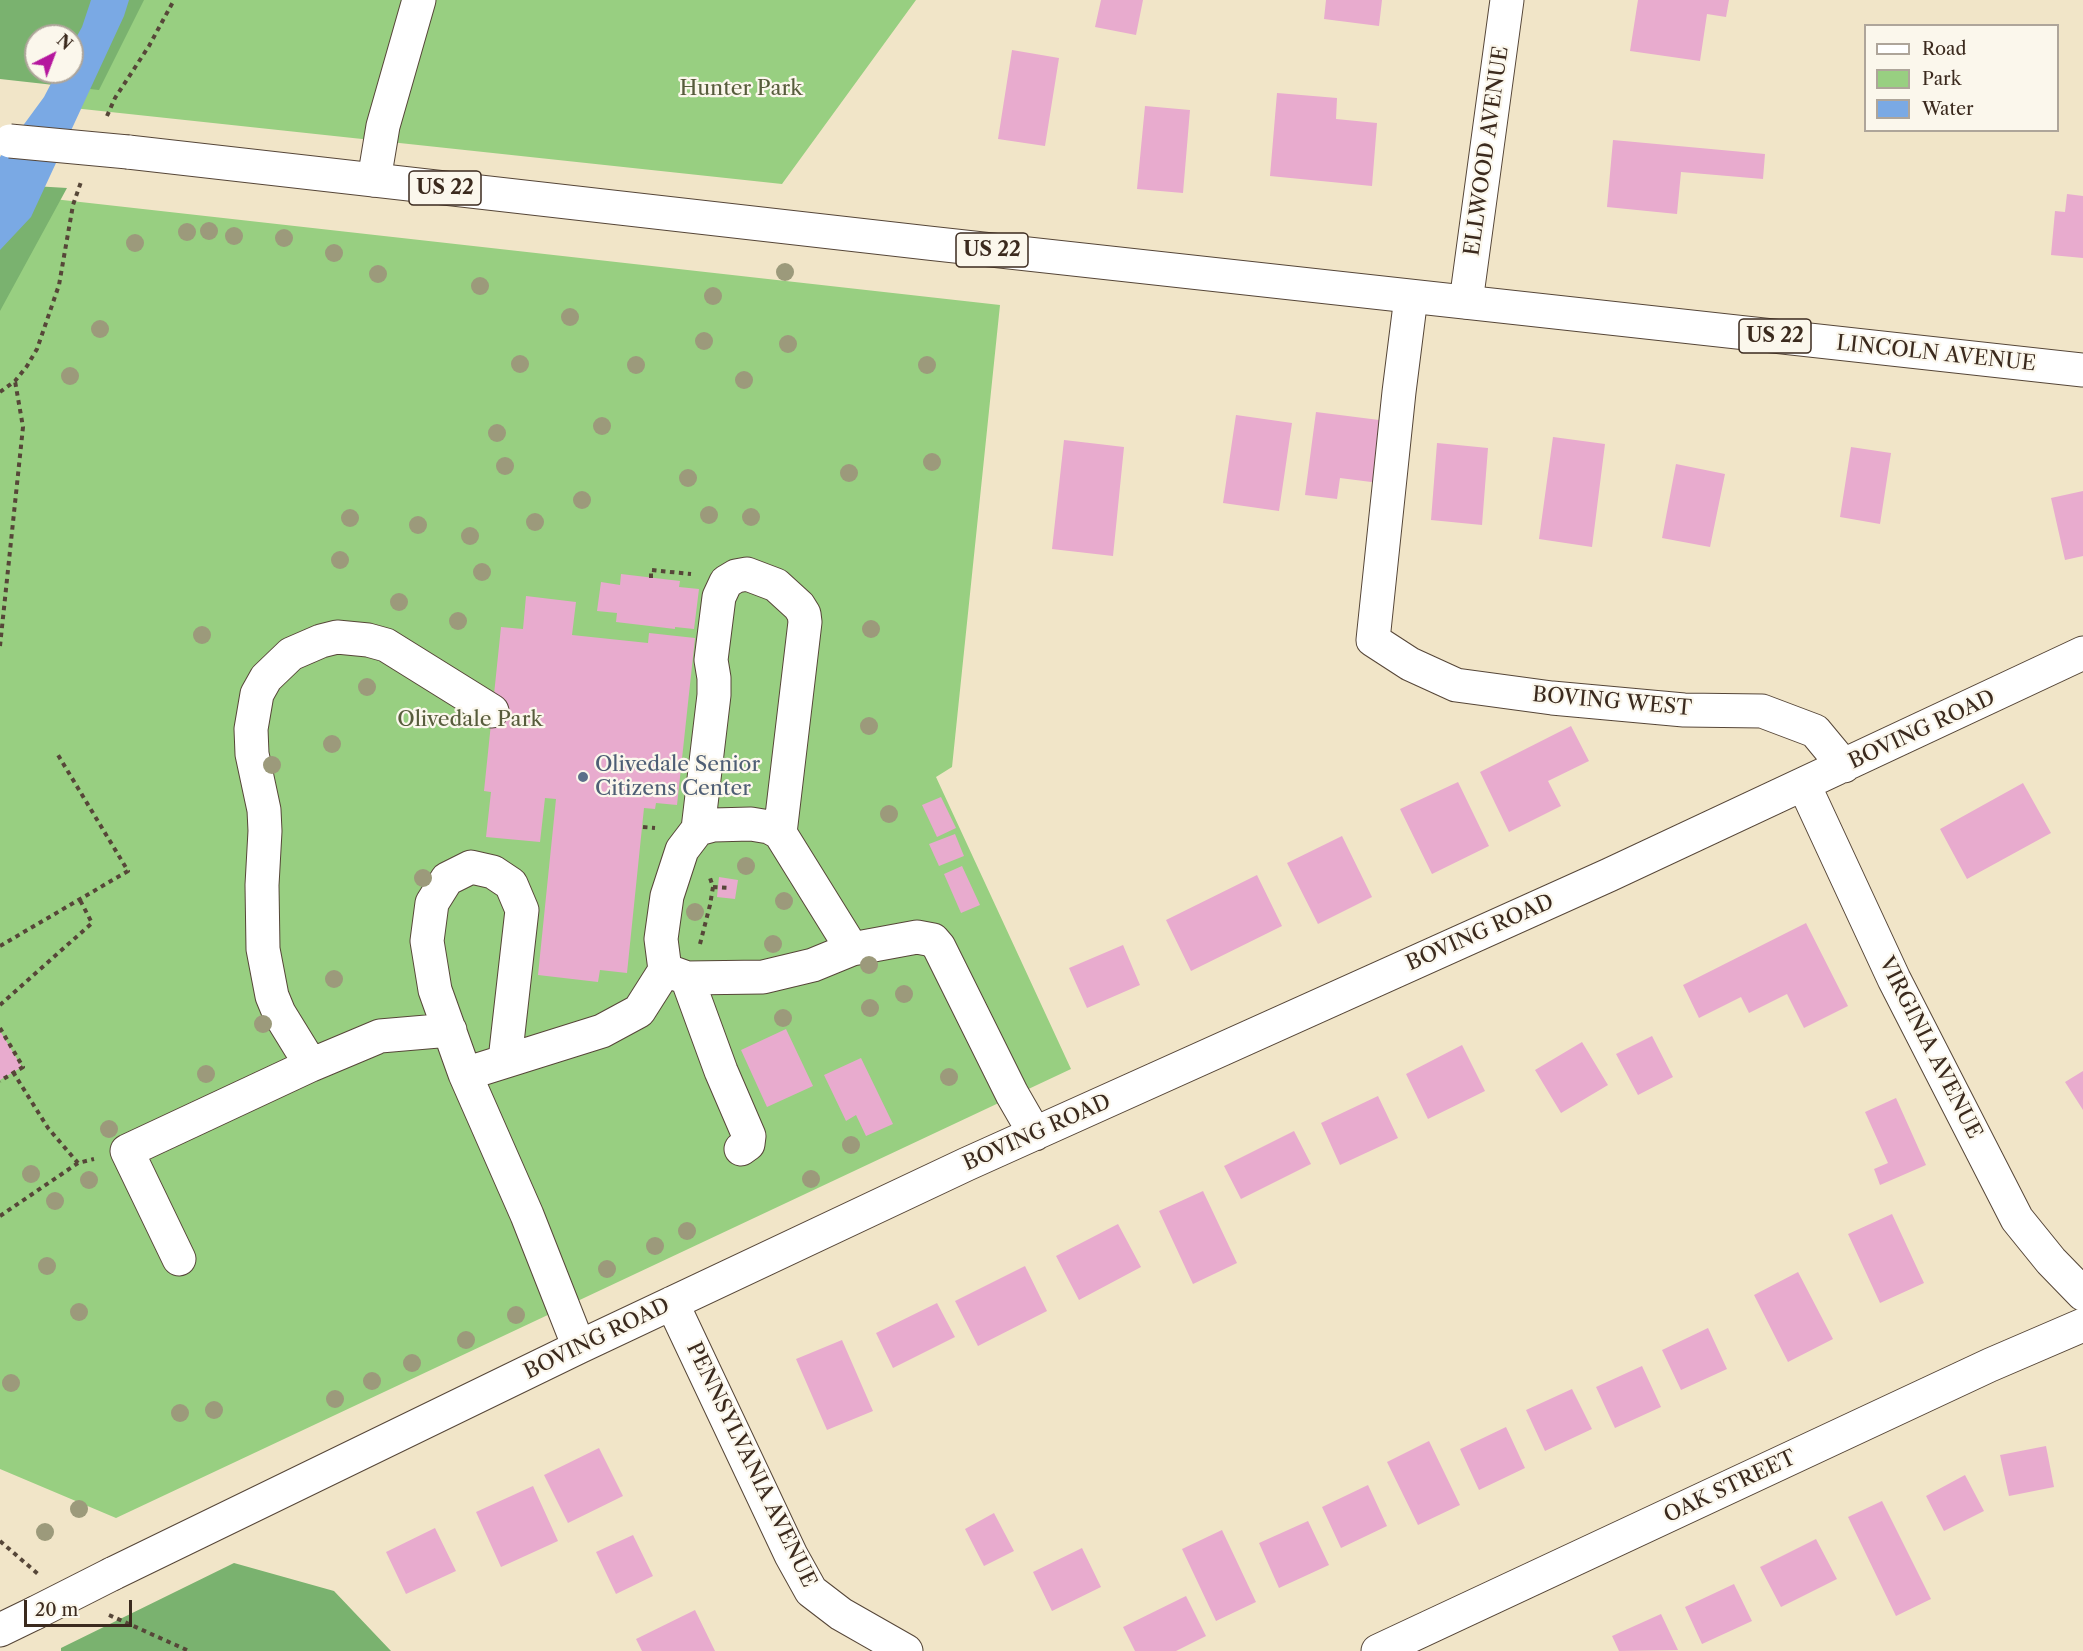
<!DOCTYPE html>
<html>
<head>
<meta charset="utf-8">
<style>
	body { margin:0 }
	#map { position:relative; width:2083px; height:1651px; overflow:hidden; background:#f1e5c8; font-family:"Libre Caslon Text",serif }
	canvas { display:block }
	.legend { position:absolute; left:1864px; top:24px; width:195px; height:108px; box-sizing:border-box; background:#fbf7ec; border:2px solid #aea59a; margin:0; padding:8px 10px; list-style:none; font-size:18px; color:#3b2a1e }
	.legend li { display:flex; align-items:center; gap:12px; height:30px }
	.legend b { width:30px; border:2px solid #aea59a }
	.north { position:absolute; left:24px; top:24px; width:60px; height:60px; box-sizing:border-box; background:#fbf7ec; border:2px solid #aea59a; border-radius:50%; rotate:42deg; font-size:16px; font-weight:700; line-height:24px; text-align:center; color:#3b2a1e }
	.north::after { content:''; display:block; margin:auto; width:21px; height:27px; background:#b5179e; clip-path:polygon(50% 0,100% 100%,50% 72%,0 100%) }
	.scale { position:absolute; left:24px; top:1600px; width:108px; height:27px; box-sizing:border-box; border:3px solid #3b2a1e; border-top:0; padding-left:8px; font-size:18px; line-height:21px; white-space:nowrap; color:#3b2a1e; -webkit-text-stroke:4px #fbf7ec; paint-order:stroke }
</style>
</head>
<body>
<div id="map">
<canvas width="2083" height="1651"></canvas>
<ul class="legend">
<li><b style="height:8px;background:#fff"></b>Road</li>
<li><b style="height:16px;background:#98cf81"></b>Park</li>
<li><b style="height:16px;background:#7aa9e4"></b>Water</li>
</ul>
<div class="north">N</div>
<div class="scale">20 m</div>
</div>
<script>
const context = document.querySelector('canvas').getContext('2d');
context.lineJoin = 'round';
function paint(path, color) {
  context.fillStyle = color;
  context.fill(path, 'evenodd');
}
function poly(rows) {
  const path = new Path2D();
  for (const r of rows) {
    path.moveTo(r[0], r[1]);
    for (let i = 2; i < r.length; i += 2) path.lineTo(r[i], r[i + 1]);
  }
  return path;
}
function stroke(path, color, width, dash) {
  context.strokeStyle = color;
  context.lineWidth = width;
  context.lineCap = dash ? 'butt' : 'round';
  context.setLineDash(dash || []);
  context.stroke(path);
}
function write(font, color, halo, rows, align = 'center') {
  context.font = font + ' "Libre Caslon Text",serif';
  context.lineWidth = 4.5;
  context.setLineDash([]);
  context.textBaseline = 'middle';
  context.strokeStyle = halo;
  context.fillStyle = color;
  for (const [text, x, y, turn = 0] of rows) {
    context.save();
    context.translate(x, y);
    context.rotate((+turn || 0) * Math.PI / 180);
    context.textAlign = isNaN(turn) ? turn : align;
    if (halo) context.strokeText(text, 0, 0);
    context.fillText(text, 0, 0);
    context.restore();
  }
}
const green = poly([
	[106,0,916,0,782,184,73,108],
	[0,193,1000,305,952,767,936,777,1071,1069,116,1518,0,1469]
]);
const forest = poly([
	[0,0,144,0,99,90,0,79],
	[36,36,72,36,72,72,36,72],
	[0,184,67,188,0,311],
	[234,1563,334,1591,391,1651,61,1651,61,1648]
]);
const water = poly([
	[91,0,129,0,124,16,31,217,0,250,0,157,44,97,57,72,72,72,72,45,82,27]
]);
const building = poly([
	[1101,0,1143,0,1136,35,1095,27],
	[1326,0,1382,0,1379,26,1324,19],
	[1638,0,1729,0,1726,17,1707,14,1700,61,1630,51],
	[1012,50,1059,58,1045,146,998,139],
	[1277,93,1337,98,1336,119,1377,123,1372,186,1270,176],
	[1145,106,1190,110,1183,193,1137,189],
	[1613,140,1765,154,1763,179,1681,172,1677,214,1607,207],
	[2067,194,2083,196,2083,258,2051,255,2055,211,2065,212],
	[1316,412,1387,421,1379,483,1340,478,1337,499,1305,495],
	[1236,415,1292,423,1279,511,1223,503],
	[1553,437,1605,444,1592,547,1539,539],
	[1064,440,1124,447,1113,556,1052,549],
	[1437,443,1488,448,1482,525,1431,520],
	[1851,447,1891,453,1880,524,1840,517],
	[1676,464,1725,474,1710,547,1662,538],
	[2083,491,2083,556,2065,560,2051,498],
	[621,574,680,581,679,587,699,589,694,629,675,627,675,629,616,622,617,613,597,611,601,582,620,585],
	[526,596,576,602,572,635,648,643,649,633,695,638,677,805,656,803,655,809,644,808,627,973,600,970,598,982,538,975,556,799,545,798,540,842,486,837,491,792,484,791,501,627,523,629],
	[1571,726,1589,761,1548,781,1561,806,1509,832,1480,772],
	[1458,782,1489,846,1432,874,1400,809],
	[2023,783,2051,833,1967,879,1940,829],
	[941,797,956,828,937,837,922,805],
	[955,834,964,856,939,866,929,844],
	[1342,836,1372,897,1318,924,1287,863],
	[962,866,980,905,961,913,944,874],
	[1257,875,1282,926,1191,971,1166,920],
	[719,877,738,880,735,899,717,897],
	[1806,923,1848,1006,1804,1028,1787,994,1749,1013,1741,997,1699,1018,1683,985],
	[1123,945,1140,985,1087,1008,1069,968],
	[786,1029,813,1086,767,1107,741,1050],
	[0,1031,22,1067,0,1080],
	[1652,1036,1673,1077,1638,1095,1616,1054],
	[1582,1042,1608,1085,1561,1113,1535,1070],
	[1462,1045,1485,1091,1428,1119,1406,1074],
	[861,1058,893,1124,866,1136,856,1115,846,1121,824,1075],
	[2083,1071,2083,1110,2065,1082],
	[1378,1096,1398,1138,1340,1165,1321,1123],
	[1896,1098,1926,1165,1880,1185,1874,1169,1888,1163,1865,1112],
	[1294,1131,1311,1164,1241,1199,1224,1166],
	[1203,1191,1237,1263,1193,1284,1159,1211],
	[1892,1214,1924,1283,1880,1303,1848,1234],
	[1118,1224,1141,1267,1079,1300,1056,1256],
	[1025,1266,1047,1311,978,1346,955,1301],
	[1798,1272,1833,1339,1788,1362,1754,1295],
	[937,1303,955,1337,893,1368,876,1333],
	[1708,1328,1727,1369,1681,1390,1662,1350],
	[842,1340,873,1411,827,1430,796,1359],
	[1642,1366,1661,1407,1615,1428,1596,1387],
	[1572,1389,1592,1429,1545,1451,1526,1410],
	[1506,1427,1525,1468,1479,1490,1460,1449],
	[1429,1441,1460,1505,1418,1525,1387,1462],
	[2046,1446,2054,1487,2009,1496,2000,1455],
	[599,1448,623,1496,568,1523,544,1475],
	[1965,1475,1984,1511,1944,1531,1926,1496],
	[1368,1485,1387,1526,1341,1548,1322,1507],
	[533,1486,558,1541,501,1567,476,1512],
	[1882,1501,1931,1599,1896,1616,1848,1517],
	[994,1513,1014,1551,984,1566,965,1529],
	[1308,1521,1329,1565,1279,1588,1259,1543],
	[435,1528,456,1571,406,1594,386,1552],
	[1222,1530,1256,1602,1216,1621,1182,1549],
	[633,1535,653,1576,616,1594,596,1552],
	[1816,1539,1837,1579,1781,1607,1760,1567],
	[1082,1548,1101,1587,1052,1611,1033,1572],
	[1734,1584,1752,1621,1702,1644,1685,1607],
	[1186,1596,1206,1636,1176,1651,1135,1651,1123,1627],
	[695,1610,715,1651,642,1651,636,1639],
	[1661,1614,1678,1650,1619,1651,1612,1636]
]);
const path = poly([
	[107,116,115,98,149,46,174,0],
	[0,392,15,381,27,366,37,349,59,285,73,205,81,182],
	[651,578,651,570,691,574],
	[0,646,23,427,15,381],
	[643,827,655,828],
	[713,887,730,888],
	[700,944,710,905,713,887,710,878],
	[0,946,128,871,58,755],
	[0,1005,92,923,80,900],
	[0,1028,23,1067,0,1081],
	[13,1072,48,1128,78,1163],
	[0,1216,78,1163,94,1159],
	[0,1541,38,1574],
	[109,1615,189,1651]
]);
const minor = poly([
	[374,180,383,126,419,0],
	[1411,297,1399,392,1373,640,1410,664,1456,685,1552,698,1684,710,1762,711,1815,731,1844,766],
	[1466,302,1507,0],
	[1804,785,1894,979,2017,1219,2051,1261,2083,1294],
	[698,829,713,825,751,824,769,827,780,833,852,949],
	[665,970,687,978,763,977,813,965,852,949,917,937,933,940,939,947,1012,1094,1035,1134],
	[687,978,721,1071,749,1136,748,1144,741,1149],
	[505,1060,522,910,511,884,493,872,471,867,447,879,432,903,427,941,435,990,465,1074,527,1215,579,1347],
	[311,1065,279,1013,272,996,263,949,262,885,265,831,264,810,252,754,251,729,257,694,266,678,291,654,321,641,337,637,368,640,386,645,492,711],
	[465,1074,602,1031,639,1011,665,970,661,939,667,896,682,850,698,829,714,695,714,678,711,660,719,597,726,582,736,576,747,574,776,585,799,606,804,614,805,622,780,833],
	[179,1259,127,1151,311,1065,380,1036,450,1030],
	[672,1303,791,1555,811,1591,841,1614,906,1651],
	[112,1574,579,1347,967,1164,1609,875,2083,653],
	[0,1630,35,1613],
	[1378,1651,1990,1365,2083,1325]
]);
const major = poly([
	[128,152,928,243,2083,370]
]);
const minorBridge = poly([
	[35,1613,112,1574]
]);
const majorBridge = poly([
	[10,141,128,152]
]);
const trees = [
	[209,231],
	[187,232],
	[234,236],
	[284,238],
	[135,243],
	[334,253],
	[785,272],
	[378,274],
	[480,286],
	[713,296],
	[570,317],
	[100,329],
	[704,341],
	[788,344],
	[520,364],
	[636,365],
	[927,365],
	[70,376],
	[744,380],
	[602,426],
	[497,433],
	[932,462],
	[505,466],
	[849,473],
	[688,478],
	[582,500],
	[709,515],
	[751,517],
	[350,518],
	[535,522],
	[418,525],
	[470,536],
	[340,560],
	[482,572],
	[399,602],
	[458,621],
	[871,629],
	[202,635],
	[367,687],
	[869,726],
	[332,744],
	[272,765],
	[889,814],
	[746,866],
	[423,878],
	[784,901],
	[695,912],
	[773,944],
	[869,965],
	[334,979],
	[904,994],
	[870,1008],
	[783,1018],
	[263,1024],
	[206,1074],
	[949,1077],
	[109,1129],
	[851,1145],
	[31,1174],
	[811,1179],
	[89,1180],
	[55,1201],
	[687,1231],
	[655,1246],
	[47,1266],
	[607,1269],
	[79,1312],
	[516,1315],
	[466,1340],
	[412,1363],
	[372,1381],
	[11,1383],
	[335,1399],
	[214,1410],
	[180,1413],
	[79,1509],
	[45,1532]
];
const markers = [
	[583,777,6,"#5c6f8a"]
];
const shields = [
	[445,188,72],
	[992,250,72],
	[1775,336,72]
];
const shieldNames = [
	["US 22",445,188],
	["US 22",992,250],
	["US 22",1775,336]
];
const parkNames = [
	["Hunter Park",741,89],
	["Olivedale Park",470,720]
];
const streetNames = [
	["ELLWOOD AVENUE",1487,151,-82],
	["LINCOLN AVENUE",1936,354,6],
	["BOVING WEST",1612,702,5],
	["BOVING ROAD",1922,730,-25],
	["BOVING ROAD",1480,933,-24],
	["VIRGINIA AVENUE",1930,1048,63],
	["BOVING ROAD",1037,1133,-24],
	["BOVING ROAD",597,1339,-26],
	["PENNSYLVANIA AVENUE",751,1465,64],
	["OAK STREET",1730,1487,-25]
];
const serviceNames = [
	["Olivedale Senior",595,765],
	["Citizens Center",595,789]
];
paint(green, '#98cf81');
paint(forest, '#7ab26f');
paint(water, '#7aa9e4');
paint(building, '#e8abce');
stroke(minor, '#564638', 35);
stroke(major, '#564638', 35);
stroke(path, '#564638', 4, [4.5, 4.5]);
stroke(minor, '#fff', 33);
stroke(major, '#fff', 33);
stroke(minorBridge, '#564638', 35, []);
stroke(majorBridge, '#564638', 35, []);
stroke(minorBridge, '#fff', 33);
stroke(majorBridge, '#fff', 33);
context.fillStyle = '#9c9a7b';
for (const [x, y] of trees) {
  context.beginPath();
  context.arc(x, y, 9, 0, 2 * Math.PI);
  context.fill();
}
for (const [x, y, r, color] of markers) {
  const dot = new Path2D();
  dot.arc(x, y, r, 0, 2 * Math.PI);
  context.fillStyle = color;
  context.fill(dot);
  stroke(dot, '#fbf7ec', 2);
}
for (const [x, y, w] of shields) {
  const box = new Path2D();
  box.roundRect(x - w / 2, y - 17, w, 34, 4.5);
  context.fillStyle = '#fbf7ec';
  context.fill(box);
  stroke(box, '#3b2a1e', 1.5);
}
write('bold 20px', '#3b2a1e', null, shieldNames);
write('21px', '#575c3c', '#fbf7ec', parkNames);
write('21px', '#3b2a1e', '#fbf7ec', streetNames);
write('21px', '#4e5e75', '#fbf7ec', serviceNames, 'left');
</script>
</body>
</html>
